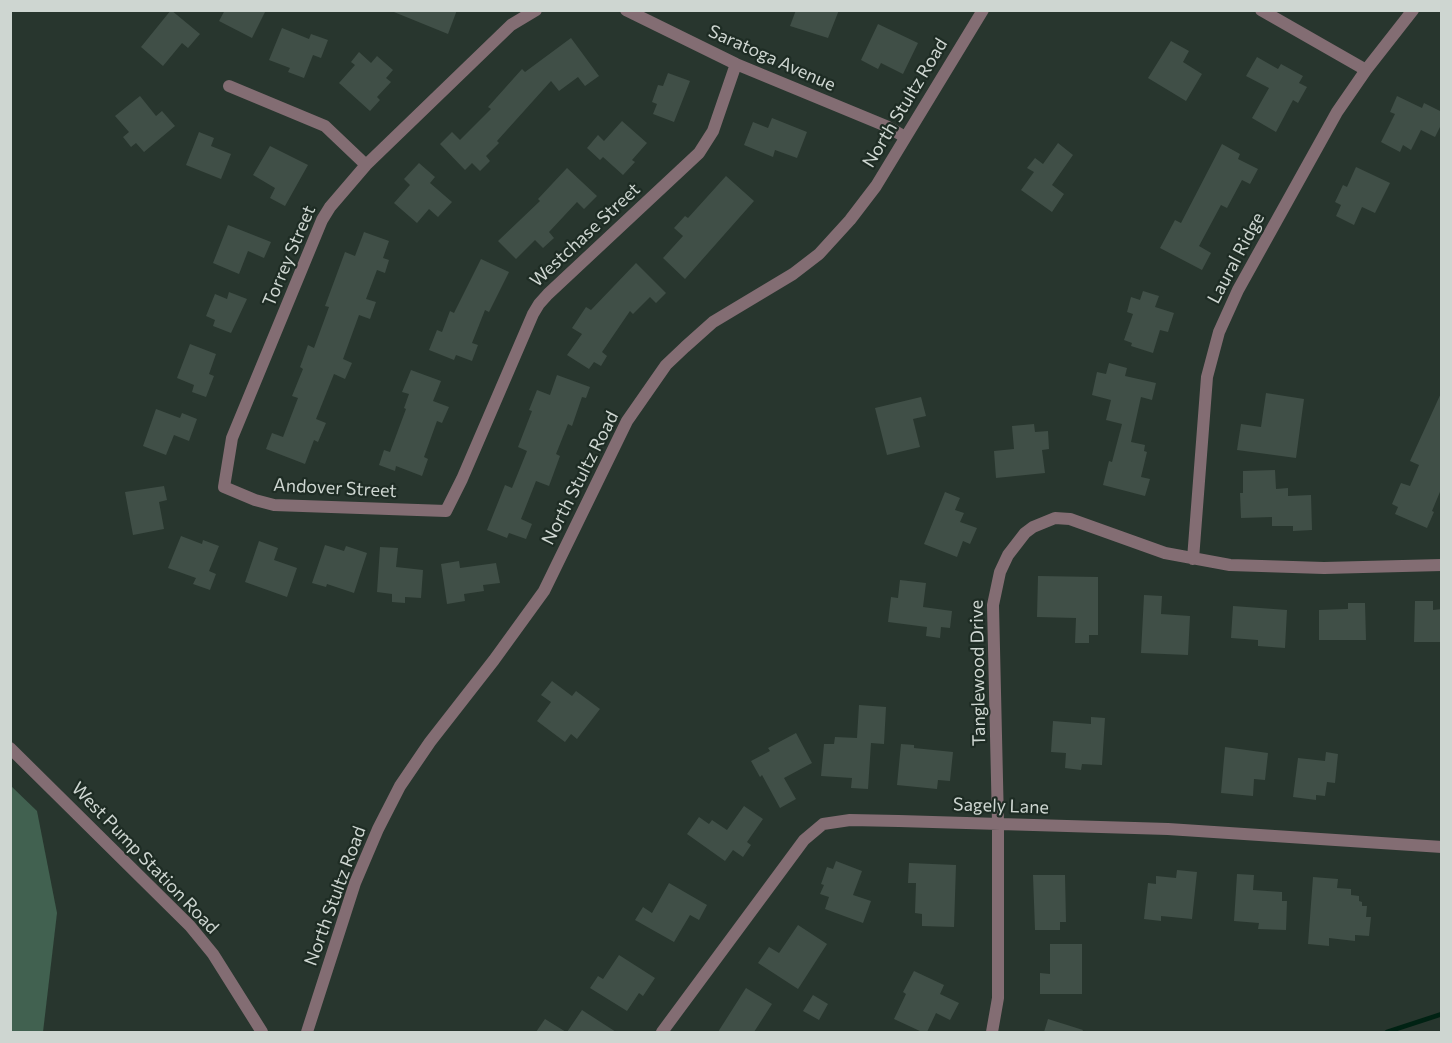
<!DOCTYPE html>
<html>
<head>
<meta charset="utf-8">
<style>
	body { margin:0 }
	#map { position:relative; width:1452px; height:1043px; overflow:hidden; background:#28362e; font-family:Commissioner,sans-serif }
	canvas { display:block }
	.frame { position:absolute; inset:0; border:12px solid #ced6d1; pointer-events:none }
</style>
</head>
<body>
<div id="map">
<canvas width="1452" height="1043"></canvas>
<div class="frame"></div>
</div>
<script>
const context = document.querySelector('canvas').getContext('2d');
context.lineJoin = 'round';
function paint(path, color) {
  context.fillStyle = color;
  context.fill(path, 'evenodd');
}
function poly(rows) {
  const path = new Path2D();
  for (const r of rows) {
    path.moveTo(r[0], r[1]);
    for (let i = 2; i < r.length; i += 2) path.lineTo(r[i], r[i + 1]);
  }
  return path;
}
function stroke(path, color, width, dash) {
  context.strokeStyle = color;
  context.lineWidth = width;
  context.lineCap = dash ? 'butt' : 'round';
  context.setLineDash(dash || []);
  context.stroke(path);
}
function write(font, color, halo, rows, align = 'center') {
  context.font = font + ' Commissioner,sans-serif';
  context.lineWidth = 4.5;
  context.setLineDash([]);
  context.textBaseline = 'middle';
  context.strokeStyle = halo;
  context.fillStyle = color;
  for (const [text, x, y, turn = 0] of rows) {
    context.save();
    context.translate(x, y);
    context.rotate((+turn || 0) * Math.PI / 180);
    context.textAlign = isNaN(turn) ? turn : align;
    if (halo) context.strokeText(text, 0, 0);
    context.fillText(text, 0, 0);
    context.restore();
  }
}
const green = poly([
	[11,786,37,811,57,913,43,1032,11,1032]
]);
const stream = poly([
	[1387,1032,1442,1014]
]);
const building = poly([
	[171,10,200,34,188,48,182,43,163,66,141,47],
	[225,10,266,10,252,38,219,21],
	[389,10,457,10,448,34],
	[796,10,839,10,828,38,790,26],
	[878,24,918,43,903,74,881,63,878,69,861,60],
	[282,28,309,39,311,34,328,40,321,58,313,55,304,78,288,72,290,68,269,60],
	[571,38,599,76,585,86,578,77,559,91,551,81,497,141,499,143,486,156,490,161,480,171,472,163,465,170,440,144,452,132,460,140,491,109,488,107,522,69,525,72],
	[1171,41,1189,51,1183,62,1202,74,1186,101,1148,78],
	[359,52,371,63,377,56,393,70,386,78,391,82,377,97,380,100,370,111,339,83,355,65,351,62],
	[1257,57,1278,69,1281,64,1303,76,1299,83,1307,87,1298,103,1293,100,1276,132,1252,118,1269,88,1246,76],
	[668,73,690,81,674,122,653,114,657,104,652,102,658,85,663,86],
	[140,96,156,116,162,111,175,126,144,152,136,143,131,147,123,137,129,132,115,116],
	[1397,96,1422,108,1424,103,1442,112,1442,123,1435,137,1421,130,1411,150,1403,145,1400,152,1381,142,1395,114,1390,112],
	[772,118,807,132,797,158,775,150,773,157,744,145,753,122,768,128],
	[622,121,647,143,632,160,635,162,623,175,603,157,600,160,587,148,598,135,604,141],
	[199,132,214,138,211,146,231,154,221,179,186,165],
	[1058,143,1073,155,1052,185,1064,194,1052,212,1021,190,1034,172,1027,168,1035,158,1043,164],
	[1222,144,1240,154,1238,159,1258,169,1250,184,1242,180,1227,208,1221,205,1199,246,1211,253,1202,270,1160,248,1175,220,1181,223],
	[270,146,308,165,285,206,270,198,275,188,253,175],
	[419,163,435,177,430,183,452,202,438,217,429,209,417,223,394,203,410,185,404,179],
	[1356,167,1390,183,1375,213,1362,207,1354,225,1336,216,1341,205,1335,202,1343,185,1347,187],
	[567,168,597,196,584,209,577,202,549,232,554,238,543,248,535,240,516,259,498,241,540,201,538,199],
	[726,176,754,201,685,279,663,258,683,236,674,228,685,216,688,218],
	[228,225,271,242,264,258,248,251,239,274,213,263],
	[364,232,389,241,383,258,389,260,385,273,377,270,366,299,376,302,370,319,359,315,343,359,352,363,345,379,334,374,316,419,326,423,318,442,314,440,305,464,266,449,272,433,283,437,298,398,292,396,303,369,300,367,308,345,314,348,329,307,325,306,345,252,355,256],
	[481,259,509,272,489,312,485,310,472,343,478,345,472,361,456,355,454,360,429,350,437,330,442,332,450,311,454,313],
	[636,263,666,293,656,303,650,297,633,314,630,311,602,352,607,356,601,366,594,362,589,369,567,355,582,334,572,328,586,307,591,310],
	[1143,291,1159,296,1155,307,1174,313,1168,332,1160,330,1153,353,1131,346,1132,343,1124,340,1133,314,1127,312,1131,297,1140,300],
	[229,292,247,299,231,333,213,326,215,320,206,316,215,294,227,299],
	[190,344,216,354,209,374,214,376,206,397,192,392,194,385,177,378],
	[1109,363,1127,368,1125,376,1156,383,1152,400,1141,397,1131,442,1145,445,1144,451,1147,452,1141,477,1150,479,1145,496,1103,485,1109,461,1112,462,1122,424,1106,420,1111,400,1092,395,1097,372,1106,374],
	[411,370,441,381,433,401,449,407,442,423,437,421,424,457,428,459,422,476,396,466,395,471,379,465,384,450,390,452,406,409,404,408,409,394,402,392],
	[557,375,590,387,586,398,582,397,572,426,568,424,556,454,560,456,549,486,536,481,521,519,532,524,526,539,509,533,507,538,487,530,505,485,512,488,527,451,518,447,532,411,529,410,537,390,550,395],
	[1442,391,1442,487,1432,511,1434,512,1427,528,1395,514,1398,507,1392,504,1401,483,1410,486,1419,465,1410,461],
	[1266,393,1304,399,1296,458,1237,450,1241,424,1261,427],
	[921,397,926,416,913,419,920,447,887,455,875,408],
	[156,409,180,418,182,413,197,419,189,441,174,435,166,455,143,446],
	[1034,424,1035,432,1048,431,1049,449,1042,450,1045,473,996,478,994,451,1014,449,1012,426],
	[1275,470,1276,489,1288,488,1288,496,1311,495,1312,530,1293,531,1293,526,1272,526,1272,517,1241,518,1240,493,1243,493,1243,471],
	[164,486,167,500,159,502,164,529,133,535,125,492],
	[945,492,960,498,955,510,964,513,960,522,977,528,970,544,963,541,957,557,924,544],
	[181,536,202,544,203,540,219,546,209,571,216,574,210,590,193,584,196,578,168,568],
	[259,541,278,548,274,560,297,568,287,597,245,582],
	[325,545,344,551,346,546,367,553,354,593,327,584,326,587,312,583],
	[380,547,398,548,396,567,423,570,421,598,405,597,405,603,392,602,392,594,377,592],
	[459,561,460,568,496,563,500,583,483,585,484,591,464,594,465,601,447,604,441,564],
	[1038,576,1098,577,1098,635,1089,635,1089,643,1075,643,1076,618,1037,617],
	[900,580,926,583,923,607,952,611,950,628,941,627,940,638,926,636,927,627,888,622,891,597,898,598],
	[1144,595,1162,596,1161,614,1190,616,1188,655,1141,653],
	[1415,601,1433,601,1433,610,1442,609,1442,642,1414,642],
	[1348,603,1365,603,1366,640,1319,640,1319,610,1348,609],
	[1233,606,1287,610,1285,648,1258,646,1258,640,1231,638],
	[552,681,572,696,576,691,600,709,577,739,571,734,565,742,537,721,551,702,541,695],
	[859,705,886,707,884,744,871,743,868,789,851,788,852,778,821,776,824,744,834,744,835,737,857,738],
	[1091,717,1105,718,1102,765,1082,764,1081,770,1065,768,1066,753,1051,752,1053,721,1091,724],
	[796,733,812,763,784,778,796,799,780,808,762,775,760,777,751,761,770,751,768,748],
	[901,744,914,745,914,748,953,752,950,781,938,780,937,789,897,785],
	[1225,747,1268,753,1265,780,1254,779,1253,796,1221,793],
	[1326,752,1338,754,1335,783,1327,782,1325,796,1316,795,1316,800,1293,797,1298,758,1325,761],
	[744,806,763,819,747,842,751,845,743,857,733,850,725,861,687,834,699,817,709,824,712,820,727,830],
	[836,861,862,871,853,895,871,901,863,923,825,909,829,897,820,894,824,885,821,884,827,867,833,869],
	[909,863,956,865,954,927,922,926,922,914,915,913,916,883,908,883],
	[1177,870,1197,872,1192,919,1161,916,1161,921,1144,919,1148,883,1156,884,1156,876,1176,878],
	[1237,874,1254,875,1253,890,1282,892,1282,901,1287,901,1286,930,1258,929,1259,923,1234,921],
	[1033,875,1065,875,1066,922,1060,922,1060,930,1035,930],
	[1313,877,1338,879,1337,888,1351,889,1351,895,1359,896,1359,901,1362,902,1362,906,1367,906,1366,917,1371,917,1369,936,1355,935,1355,941,1329,938,1329,946,1308,944],
	[669,883,707,905,699,920,690,915,674,942,635,920,643,907,652,913],
	[798,925,827,944,798,989,758,963,769,947,779,953],
	[1050,944,1082,944,1082,994,1040,994,1040,973,1050,974],
	[619,955,655,978,643,996,639,993,627,1011,590,988,598,976,603,979],
	[914,971,944,985,940,994,959,1003,950,1020,936,1013,927,1032,922,1032,894,1019,906,994,903,992],
	[746,988,772,1004,754,1032,718,1032],
	[813,995,828,1004,819,1020,803,1011],
	[582,1010,616,1032,567,1032],
	[545,1019,566,1032,536,1032],
	[1048,1019,1083,1030,1082,1032,1044,1032]
]);
const minor = poly([
	[536,10,511,25,366,165,330,207,322,220,232,438,224,487,255,500,274,505,446,511,462,479,533,314,539,304,548,294,699,153,713,131,736,64],
	[626,10,736,64,886,126,905,137],
	[1261,10,1366,70],
	[229,86,325,126,366,165],
	[1193,559,1207,377,1219,332,1238,290,1337,112,1366,70,1413,10],
	[10,748,190,926,213,954,262,1032],
	[662,1032,804,840,823,824,850,820,899,821,1168,829,1442,847],
	[992,1032,998,998,998,823,993,605,1000,572,1008,555,1025,533,1033,527,1055,518,1070,519,1165,553,1230,565,1324,568,1442,565]
]);
const tertiary = poly([
	[307,1032,355,883,378,829,400,786,430,742,494,660,544,591,627,421,666,365,685,347,713,322,793,274,819,254,850,220,876,186,983,10]
]);
const streetNames = [
	["Saratoga Avenue",772,58,24],
	["North Stultz Road",905,103,-59],
	["Westchase Street",585,235,-43],
	["Torrey Street",289,256,-67],
	["Laural Ridge",1236,258,-62],
	["North Stultz Road",580,478,-63],
	["Andover Street",335,488,3],
	["Tanglewood Drive",978,673,-91],
	["Sagely Lane",1001,806,2],
	["West Pump Station Road",145,858,46],
	["North Stultz Road",335,896,-70]
];
paint(green, '#416150');
stroke(stream, '#002213', 4.5);
paint(building, '#404f47');
stroke(minor, '#836d73', 12);
stroke(tertiary, '#836d73', 12);
write('18px', '#ced6d1', '#1e2c24', streetNames);
</script>
</body>
</html>
